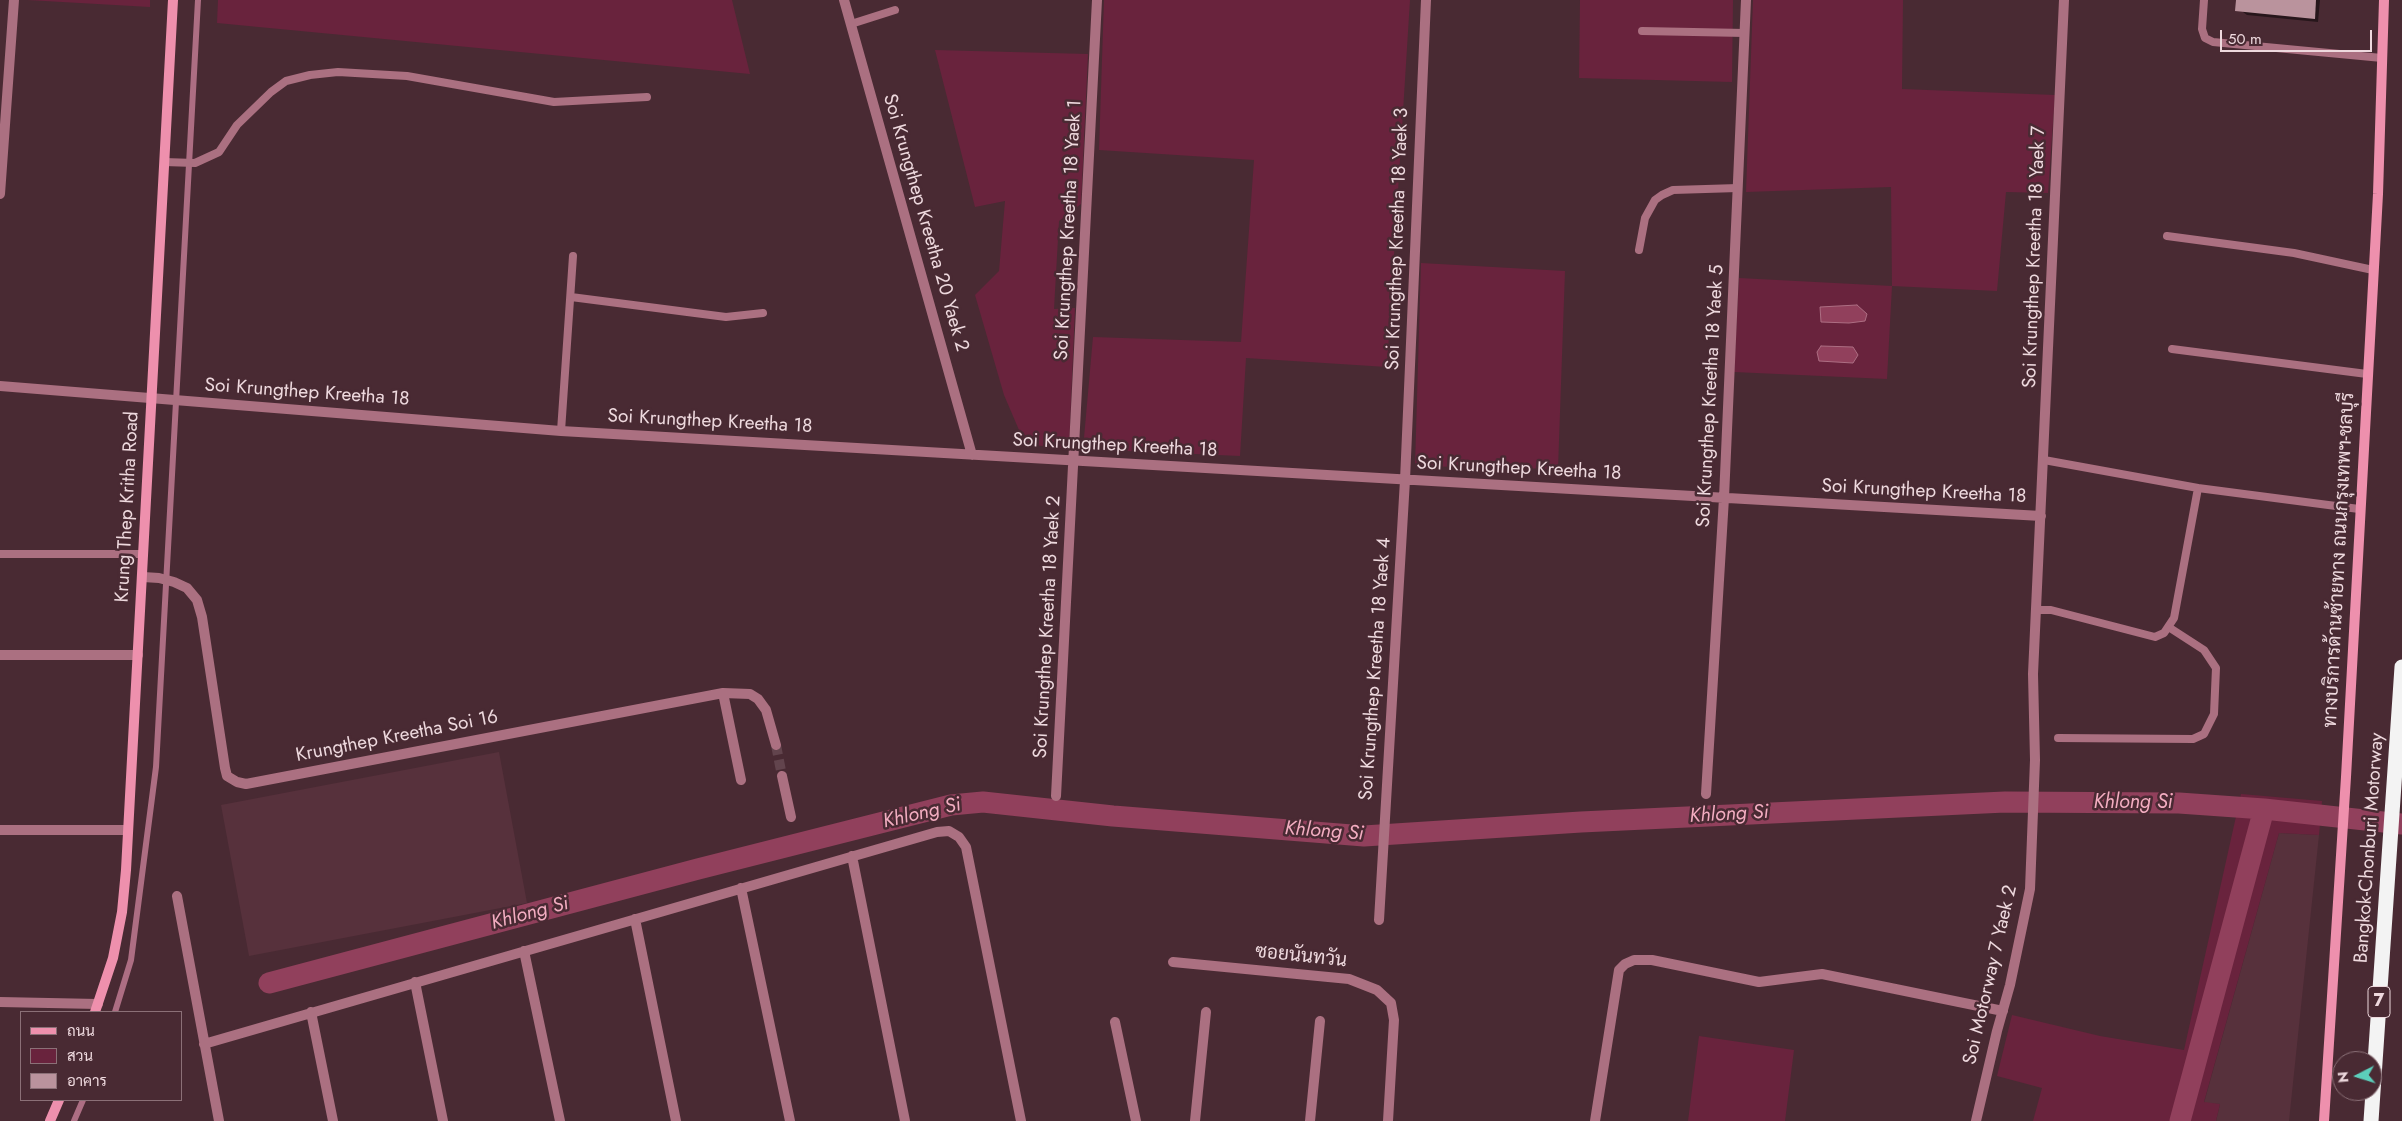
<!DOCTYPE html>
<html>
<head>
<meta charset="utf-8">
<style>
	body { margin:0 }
	#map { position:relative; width:2402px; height:1121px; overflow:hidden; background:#492a33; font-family:Jost,Sarabun,sans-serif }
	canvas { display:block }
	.legend { position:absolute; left:20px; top:1011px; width:162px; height:90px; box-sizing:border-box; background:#492a33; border:1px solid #8b7077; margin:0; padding:6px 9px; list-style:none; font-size:15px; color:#eed9de }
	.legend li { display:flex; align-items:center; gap:10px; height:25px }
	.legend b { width:25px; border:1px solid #8b7077 }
	.north { position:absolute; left:2332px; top:1051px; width:50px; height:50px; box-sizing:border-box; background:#492a33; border:1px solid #8b7077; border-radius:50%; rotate:265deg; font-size:14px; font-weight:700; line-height:20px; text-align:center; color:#eed9de }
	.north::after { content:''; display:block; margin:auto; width:18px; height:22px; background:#5ccebb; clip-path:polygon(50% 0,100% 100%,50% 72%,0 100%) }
	.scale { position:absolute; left:2220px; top:30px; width:152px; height:22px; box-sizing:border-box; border:2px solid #eed9de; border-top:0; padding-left:6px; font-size:15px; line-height:18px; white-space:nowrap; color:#eed9de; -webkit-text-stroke:4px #492a33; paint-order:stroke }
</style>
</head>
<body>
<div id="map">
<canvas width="2402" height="1121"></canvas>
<ul class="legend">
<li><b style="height:6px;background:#ee90ad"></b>ถนน</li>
<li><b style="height:14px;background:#69233d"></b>สวน</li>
<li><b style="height:14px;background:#ba939d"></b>อาคาร</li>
</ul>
<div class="north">N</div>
<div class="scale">50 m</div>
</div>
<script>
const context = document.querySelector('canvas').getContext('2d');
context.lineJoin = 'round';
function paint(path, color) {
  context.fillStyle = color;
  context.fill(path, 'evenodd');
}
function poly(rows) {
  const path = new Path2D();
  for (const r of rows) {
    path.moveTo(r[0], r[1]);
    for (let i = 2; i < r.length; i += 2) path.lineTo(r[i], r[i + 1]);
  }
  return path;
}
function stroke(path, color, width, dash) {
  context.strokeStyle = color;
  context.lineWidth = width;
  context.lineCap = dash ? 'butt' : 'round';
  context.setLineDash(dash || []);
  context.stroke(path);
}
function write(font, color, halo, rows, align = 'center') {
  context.font = font + ' Jost,Sarabun,sans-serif';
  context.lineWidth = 5;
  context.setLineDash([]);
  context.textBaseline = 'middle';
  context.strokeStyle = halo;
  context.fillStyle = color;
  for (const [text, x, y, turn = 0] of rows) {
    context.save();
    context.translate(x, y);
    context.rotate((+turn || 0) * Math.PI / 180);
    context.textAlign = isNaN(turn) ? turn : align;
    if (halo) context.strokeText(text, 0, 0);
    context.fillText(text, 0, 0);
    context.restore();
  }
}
const built = poly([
	[499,752,527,903,249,956,221,805],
	[2279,833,2319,835,2289,1121,2216,1121,2220,1104,2204,1103]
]);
const green = poly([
	[27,0,150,0,150,7],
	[218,0,732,0,750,74,217,23],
	[1104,0,1410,0,1387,367,1246,358,1240,456,1083,449,1093,337,1241,342,1254,160,1099,150],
	[1580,0,1733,0,1732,82,1579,78],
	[1753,0,1903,0,1902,89,2055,95,2048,193,2006,192,1997,291,1892,286,1887,379,1734,372,1739,278,1892,286,1891,187,1746,192],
	[935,50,1088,54,1081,204,1059,221,1054,309,1075,308,1069,449,1025,444,1004,395,975,295,999,271,1005,201,975,207],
	[1421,263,1565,271,1558,469,1415,466],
	[2241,794,2322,801,2319,835,2279,833,2204,1102,2220,1104,2216,1121,2033,1121,2042,1088,1997,1076,2012,1015,2100,1036,2184,1050],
	[1699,1036,1794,1050,1785,1121,1688,1121]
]);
const water = poly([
	[1857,305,1867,314,1865,321,1849,323,1821,322,1820,307,1857,305],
	[1821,346,1853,347,1858,355,1853,363,1819,361,1817,352,1821,346]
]);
const shadow = poly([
	[2245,0,2320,0,2318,22,2247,15,2243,12]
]);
const stream = poly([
	[115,1012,131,960,156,767,198,0],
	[74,1121,83,1100]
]);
const canal = poly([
	[269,983,698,869,951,805,983,802,1113,816,1364,836,1581,822,2005,802,2179,803,2264,809,2402,824],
	[2180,1121,2264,809]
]);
const building = poly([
	[2236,0,2316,0,2315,19,2235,11]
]);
const minorTunnel = poly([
	[776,745,782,776]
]);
const service = poly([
	[2204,0,2202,29,2205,38,2213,42,2382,58],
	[851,24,895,10],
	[1642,31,1745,33],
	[164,162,195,163,219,152,237,125,271,92,286,81,310,75,338,72,407,76,554,102,647,97],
	[2167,236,2294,253,2373,270],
	[1639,250,1645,218,1655,200,1662,195,1673,190,1738,188],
	[571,297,726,317,763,313],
	[2172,349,2367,374],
	[561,431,573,256],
	[2044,460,2198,488,2359,509],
	[0,554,144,554],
	[2038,610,2051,610,2155,637,2164,633,2174,618,2198,488],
	[2058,738,2193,739,2204,734,2214,714,2216,668,2204,650,2170,628]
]);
const minor = poly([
	[844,0,972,455],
	[0,194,14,0],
	[0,386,561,431,2041,516],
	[143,577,159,578,174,582,187,588,197,600,202,617,225,768,227,776,237,782,246,784,723,693,741,780],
	[0,655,138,655],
	[723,693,750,694,758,699,766,710,776,745],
	[782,776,791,817],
	[1706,794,1724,498,1746,0],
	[1056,796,1097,0],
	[0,830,128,830],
	[852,856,905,1121],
	[741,888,790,1121],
	[177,896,219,1121],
	[635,919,676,1121],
	[1379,920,1405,480,1426,0],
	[524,951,560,1121],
	[1173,962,1349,979,1377,990,1391,1003,1394,1020,1388,1121],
	[415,982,443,1121],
	[0,1002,98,1004],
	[311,1012,333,1121],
	[1115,1022,1136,1121],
	[204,1044,937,832,949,831,959,837,966,847,1021,1121],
	[1195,1121,1206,1012],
	[1310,1121,1320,1021],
	[1595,1121,1619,970,1625,964,1634,960,1652,960,1759,982,1822,974,2003,1011],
	[1976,1121,1997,1031,2010,985,2030,889,2035,760,2033,674,2064,0]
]);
const secondary = poly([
	[95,1012,113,958,122,912,126,870,173,0],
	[50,1121,59,1100],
	[2324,1121,2346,777,2378,194,2384,0]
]);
const motorway = poly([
	[2371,1121,2402,667]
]);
const shields = [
	[2379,1002,22]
];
const shieldNames = [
	["7",2379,1002]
];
const streetNames = [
	["Soi Krungthep Kreetha 20 Yaek 2",925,223,74],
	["Soi Krungthep Kreetha 18 Yaek 1",1069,230,-87],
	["Soi Krungthep Kreetha 18 Yaek 3",1398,239,-88],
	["Soi Krungthep Kreetha 18 Yaek 7",2035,257,-88],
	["Soi Krungthep Kreetha 18",307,393,4],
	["Soi Krungthep Kreetha 18 Yaek 5",1711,396,-87],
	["Soi Krungthep Kreetha 18",710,422,3],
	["Soi Krungthep Kreetha 18",1115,446,3],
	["Soi Krungthep Kreetha 18",1519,469,3],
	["Soi Krungthep Kreetha 18",1924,492,3],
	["Krung Thep Kritha Road",128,507,-87],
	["ทางบริการด้านซ้ายทาง ถนนกรุงเทพฯ-ชลบุรี",2340,560,-87],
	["Soi Krungthep Kreetha 18 Yaek 2",1048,627,-87],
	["Soi Krungthep Kreetha 18 Yaek 4",1376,669,-86],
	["Krungthep Kreetha Soi 16",397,737,-11],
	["Bangkok-Chonburi Motorway",2370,848,-86],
	["ซอยนันทวัน",1301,957,6],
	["Soi Motorway 7 Yaek 2",1991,975,-77]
];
const waterNames = [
	["Khlong Si",2133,803],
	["Khlong Si",922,814,-13],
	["Khlong Si",1729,815,-3],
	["Khlong Si",1324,832,4],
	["Khlong Si",530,914,-15]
];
paint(built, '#57313c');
paint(green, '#69233d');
paint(water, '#91405c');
stroke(water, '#ad6e83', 1);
paint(shadow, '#0007');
stroke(stream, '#ad6e83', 6);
stroke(canal, '#91405c', 21);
paint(building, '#ba939d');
stroke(minorTunnel, '#62444d', 10, [10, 5]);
stroke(service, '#ab7081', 8);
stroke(minor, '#ab7081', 10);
stroke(secondary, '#ee90ad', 10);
stroke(motorway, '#f3f3f3', 15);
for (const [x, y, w] of shields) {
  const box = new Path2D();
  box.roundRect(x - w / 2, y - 15.5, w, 31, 4);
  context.fillStyle = '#492a33';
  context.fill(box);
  stroke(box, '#eed9de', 1);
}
write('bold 18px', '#eed9de', null, shieldNames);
write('19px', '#eed9de', '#492a33', streetNames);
write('italic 20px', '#f3adc1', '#492a33', waterNames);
</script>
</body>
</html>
